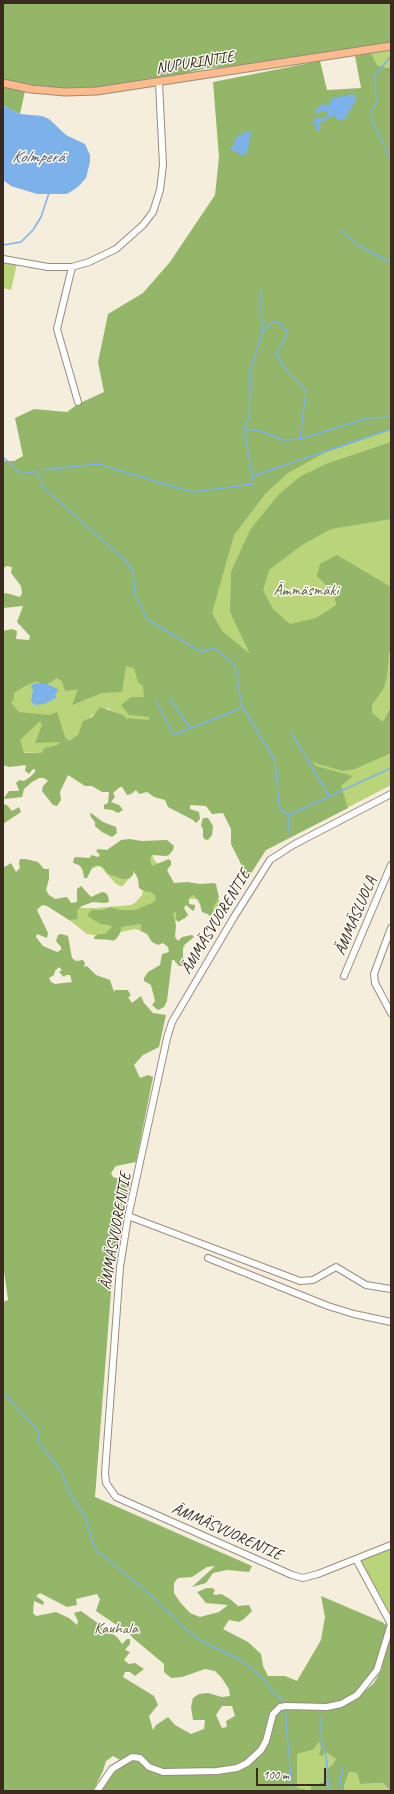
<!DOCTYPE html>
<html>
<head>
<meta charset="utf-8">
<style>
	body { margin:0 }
	#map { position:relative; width:394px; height:1794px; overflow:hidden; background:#f6eedc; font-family:Caveat,sans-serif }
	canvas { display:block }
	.frame { position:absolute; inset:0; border:4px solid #3b2a1e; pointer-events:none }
	.scale { position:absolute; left:256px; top:1768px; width:70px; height:18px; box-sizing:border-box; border:2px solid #3b2a1e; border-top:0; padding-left:5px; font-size:12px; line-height:14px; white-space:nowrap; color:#3b2a1e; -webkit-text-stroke:3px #fdfcf7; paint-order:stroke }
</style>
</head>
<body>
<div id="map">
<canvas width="394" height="1794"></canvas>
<div class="frame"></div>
<div class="scale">100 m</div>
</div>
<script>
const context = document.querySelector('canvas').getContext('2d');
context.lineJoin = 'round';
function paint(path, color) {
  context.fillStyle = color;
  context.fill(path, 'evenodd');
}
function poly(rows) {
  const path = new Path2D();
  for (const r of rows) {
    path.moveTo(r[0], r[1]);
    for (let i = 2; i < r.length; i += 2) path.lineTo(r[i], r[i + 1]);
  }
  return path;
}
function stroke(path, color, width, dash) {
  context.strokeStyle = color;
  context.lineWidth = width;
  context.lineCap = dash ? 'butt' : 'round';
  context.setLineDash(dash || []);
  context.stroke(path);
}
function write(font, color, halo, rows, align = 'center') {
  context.font = font + ' Caveat,sans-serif';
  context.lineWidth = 3;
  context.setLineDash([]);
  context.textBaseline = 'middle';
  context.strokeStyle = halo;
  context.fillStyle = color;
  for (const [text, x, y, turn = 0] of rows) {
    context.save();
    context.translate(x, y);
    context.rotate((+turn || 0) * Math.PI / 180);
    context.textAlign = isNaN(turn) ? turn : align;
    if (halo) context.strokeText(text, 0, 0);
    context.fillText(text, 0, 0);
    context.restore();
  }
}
const green = poly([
	[391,50,391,67,387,68,377,65,371,53],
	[3,260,17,263,11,290,3,288],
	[391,417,391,785,266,850,127,719,107,708,96,712,87,720,86,740,42,753,3,752,3,658,25,664,87,541],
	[35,683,47,684,42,703,34,705,31,701],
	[152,854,154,860,162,867,173,883,184,885,218,898,219,900,219,904,210,917,196,899,186,899,179,902,188,915,181,917,174,922,175,937,178,941,182,942,185,946,180,952,174,953,157,936,135,929,121,932,115,940,112,941,100,936,87,934,59,912,78,908,96,908,131,905,135,903,142,895,143,890,139,876,136,874,133,873,123,886,120,886,115,883,100,866,92,868,87,875,83,873,82,869,90,861],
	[391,1548,391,1617,359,1561],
	[319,1742,321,1748,336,1759,333,1764,325,1771,324,1782,311,1786,311,1791,297,1788,297,1754,313,1750],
	[349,1772,357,1773,360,1784,383,1783,391,1791,345,1791,344,1786]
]);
const forest = poly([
	[3,3,391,3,391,44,243,67,207,68,150,82,94,88,46,88,3,79],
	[371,53,377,65,387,68,391,67,391,430,324,453,288,473,266,493,234,535,212,613,222,631,250,654,230,612,231,572,250,530,279,494,301,476,326,464,391,442,391,519,331,529,302,545,269,570,263,590,273,609,290,624,316,618,336,605,334,593,317,576,320,564,337,555,391,587,391,649,389,653,387,676,384,688,372,705,372,713,383,722,391,707,391,753,355,769,343,771,318,764,312,761,316,766,353,776,341,786,348,808,266,850,250,875,246,874,231,844,231,829,223,813,212,814,206,806,190,805,190,809,199,812,200,819,196,823,193,820,168,807,165,800,154,797,147,792,139,794,136,790,131,794,127,795,122,787,120,787,113,793,115,797,111,802,119,805,123,810,118,813,112,810,104,809,104,805,108,803,109,792,102,792,92,786,85,786,68,775,60,792,61,800,57,806,53,805,42,791,43,786,48,781,44,778,39,778,32,782,24,789,22,797,5,799,4,798,9,791,18,791,19,790,16,783,19,780,24,781,30,777,35,772,35,769,33,769,29,774,25,771,26,765,9,767,3,765,3,631,12,629,17,631,16,639,29,640,30,636,17,622,23,606,3,608,3,594,6,593,20,597,22,593,21,586,11,573,12,567,6,566,3,569,3,461,14,461,23,456,15,418,34,409,67,412,78,404,104,392,98,362,108,314,143,293,170,262,215,195,219,157,213,82,320,61,327,90,361,88,355,56],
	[126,666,134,668,138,682,143,686,144,697,131,697,121,705,129,715,149,717,149,720,129,718,127,719,123,715,100,707,92,717,83,721,78,735,69,741,65,737,57,712,49,715,19,712,11,703,14,699,14,693,25,686,37,681,40,684,47,684,52,682,56,678,62,681,65,691,78,689,72,705,102,693,122,692],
	[40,721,42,725,35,743,60,742,58,745,44,748,42,753,24,753,20,740],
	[3,86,25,91,20,114,3,105],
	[3,804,7,805,12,811,19,807,21,812,3,824],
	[91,813,103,822,116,827,117,833,112,837,102,832,95,826,95,822,91,817,90,814],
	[203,818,208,818,213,826,212,835,208,840,204,839,203,836,203,829,201,825],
	[130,839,142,841,167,840,174,846,173,850,169,855,166,856,152,855,150,859,152,866,169,859,171,861,171,865,167,870,174,883,187,882,200,884,213,883,216,884,217,889,219,897,213,908,213,913,210,915,202,912,199,900,193,895,189,898,189,904,195,905,195,908,193,911,186,905,184,908,188,915,185,918,178,922,176,919,176,912,173,913,176,925,175,937,178,941,182,937,192,935,194,937,183,946,183,966,179,966,174,960,172,960,167,1001,164,1007,158,1010,152,1005,155,1001,151,985,144,981,144,978,148,972,160,965,162,954,169,952,168,947,163,943,158,945,152,942,147,934,141,931,141,924,140,924,122,927,119,935,115,940,94,939,94,937,98,934,105,934,112,927,109,925,100,924,88,916,89,912,92,910,103,910,110,907,120,910,135,910,154,902,156,899,155,895,151,892,144,891,139,888,138,879,133,869,133,875,129,879,123,879,108,874,103,867,96,865,92,868,87,878,84,878,83,870,79,865,73,863,74,858,76,857,89,858,92,855,98,857,100,855,96,851,98,849,107,850,121,840],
	[20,859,26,859,38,862,44,869,49,869,49,879,46,890,49,895,55,899,67,897,71,903,77,902,77,889,81,886,91,897,102,892,106,893,108,896,109,902,105,903,93,902,82,906,77,910,78,919,69,920,47,906,42,905,37,910,48,933,47,938,37,934,36,937,43,946,57,952,61,950,61,947,56,941,58,935,61,934,68,936,72,958,76,961,83,960,85,963,84,967,87,966,96,975,110,980,114,992,115,990,128,990,131,996,128,997,132,1003,141,996,144,1003,153,1013,166,1015,159,1047,143,1055,134,1065,140,1078,148,1075,153,1077,136,1162,116,1166,111,1173,113,1177,131,1182,128,1194,123,1198,123,1218,113,1266,95,1497,252,1566,249,1572,227,1570,213,1573,206,1583,192,1587,215,1566,207,1567,192,1577,178,1578,174,1583,174,1593,180,1602,190,1613,200,1617,219,1612,228,1605,206,1603,197,1592,207,1588,212,1588,215,1590,213,1594,215,1595,221,1594,230,1599,238,1606,249,1605,252,1611,244,1619,239,1622,229,1620,223,1629,248,1642,261,1654,263,1666,268,1676,285,1676,297,1681,321,1640,325,1617,321,1596,382,1622,391,1628,391,1791,383,1783,360,1784,357,1773,349,1772,344,1786,345,1791,311,1791,311,1786,324,1782,325,1771,333,1764,336,1759,326,1752,322,1756,319,1755,321,1748,319,1742,313,1750,297,1754,297,1788,305,1789,306,1791,99,1791,104,1782,115,1772,130,1760,133,1759,139,1760,148,1768,163,1773,197,1771,206,1773,237,1769,248,1764,260,1754,267,1741,272,1722,277,1712,286,1707,329,1709,343,1706,354,1701,374,1683,382,1669,379,1661,372,1673,353,1695,339,1702,328,1705,295,1704,280,1706,272,1713,264,1740,257,1752,246,1761,236,1766,207,1770,197,1768,163,1771,150,1766,140,1757,132,1756,122,1761,113,1756,106,1761,103,1771,93,1791,3,1791,3,1302,8,1300,3,1264,3,868,11,863,16,872,20,868,19,863],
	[59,967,62,970,59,972,64,977,66,975,70,975,72,982,55,984,51,982,49,978,54,975,55,971],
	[40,1593,67,1607,77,1605,76,1599,97,1594,100,1599,96,1611,118,1626,124,1627,133,1638,164,1664,164,1672,171,1678,182,1677,205,1669,215,1671,221,1677,229,1689,230,1696,222,1697,208,1693,199,1694,193,1698,191,1707,193,1720,205,1720,204,1729,191,1734,175,1725,168,1717,156,1725,153,1730,149,1716,158,1705,154,1696,123,1677,125,1672,130,1672,135,1676,144,1669,135,1663,129,1664,124,1660,130,1652,125,1650,130,1644,130,1639,127,1639,122,1644,117,1637,81,1611,74,1613,78,1621,77,1625,69,1618,56,1612,36,1616,33,1613,34,1601,43,1605,44,1602,36,1596],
	[222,1706,232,1706,235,1716,226,1721,227,1727,222,1728,216,1715]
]);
const water = poly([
	[352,94,357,98,345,119,337,120,335,115,320,123,320,132,317,132,313,120,318,117,321,119,327,116,328,113,326,111,317,113,314,111,322,104,329,106,332,97,334,98],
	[3,105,20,114,42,116,49,119,66,135,85,144,90,155,90,162,86,178,78,187,67,194,37,194,11,186,3,180],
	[248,131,251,133,247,154,241,155,233,150,228,150,233,146,236,137],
	[35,683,47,684,58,689,58,692,55,694,56,698,44,704,34,705,31,701,33,690,31,686]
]);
const stream = poly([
	[391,56,375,75,376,105,371,110,372,121,391,160],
	[341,230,358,245,391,263],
	[3,245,21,242,33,230,41,217,49,193],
	[263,331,274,321,279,323,288,333,276,354,287,371,306,390,300,439],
	[244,429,260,431,284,440,300,439,368,418,391,417],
	[4,458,21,474,36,471,40,479],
	[43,470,98,464,192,492,253,484],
	[253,476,391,429],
	[253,480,244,429,249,418,251,368,263,331,261,312,261,291],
	[41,482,45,489,126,561,133,571,135,595,147,619,201,652,214,648,235,665,242,706,275,760,279,805,281,810,289,815],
	[170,698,190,728],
	[156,701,172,732,176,734,239,709,242,706],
	[291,732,329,796],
	[290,836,288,827,289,815,391,768],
	[3,1393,38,1430,38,1441,63,1474,66,1485,72,1498,75,1501,86,1518,93,1544,97,1551,152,1596,189,1632,205,1643,241,1660,267,1682,271,1690,286,1703],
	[285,1709,292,1791],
	[321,1717,321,1734],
	[321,1739,326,1755,329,1791],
	[341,1767,343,1771,340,1779,342,1791]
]);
const minor = poly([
	[3,259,48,267,72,267,89,262,116,249,143,225,153,212,160,190,163,165,159,83],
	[72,267,57,329,78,402],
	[391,794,293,845,270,860,234,917,172,1022,167,1038,128,1217,120,1267,105,1473,106,1483,116,1497,292,1575,303,1578,318,1574,391,1545],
	[391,928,374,974,375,983,391,1013],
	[344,976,391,865],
	[128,1216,300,1281,313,1280,336,1267,366,1285,391,1289],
	[208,1258,328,1306,354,1314,391,1322],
	[356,1559,391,1624],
	[97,1791,112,1769,132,1757,140,1758,149,1767,163,1772,217,1771,237,1768,247,1763,261,1750,266,1741,273,1714,280,1707,286,1706,327,1707,341,1704,357,1695,377,1670,391,1624]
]);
const major = poly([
	[3,83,31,89,65,92,97,91,391,46]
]);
const streetNames = [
	["NUPURINTIE",195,63,-9],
	["ÄMMÄSLUOLA",356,916,-67],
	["ÄMMÄSVUORENTIE",216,922,-59],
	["ÄMMÄSVUORENTIE",116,1231,-80],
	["ÄMMÄSVUORENTIE",227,1532,24]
];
const parkNames = [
	["Ämmäsmäki",306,591],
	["Kauhala",116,1629]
];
const waterNames = [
	["Kolmperä",38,158]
];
paint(green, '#bad479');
paint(forest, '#93b669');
paint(water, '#7cb1ea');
stroke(stream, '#7cb1ea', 1.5);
stroke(minor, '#988c7d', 8);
stroke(major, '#988c7d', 9);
stroke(minor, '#fff', 6);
stroke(major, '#fcba8d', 7);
write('16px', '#3b2a1e', '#fdfcf7', streetNames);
write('16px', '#615d39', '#fdfcf7', parkNames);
write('italic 17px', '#525965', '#fdfcf7', waterNames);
</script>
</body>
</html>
